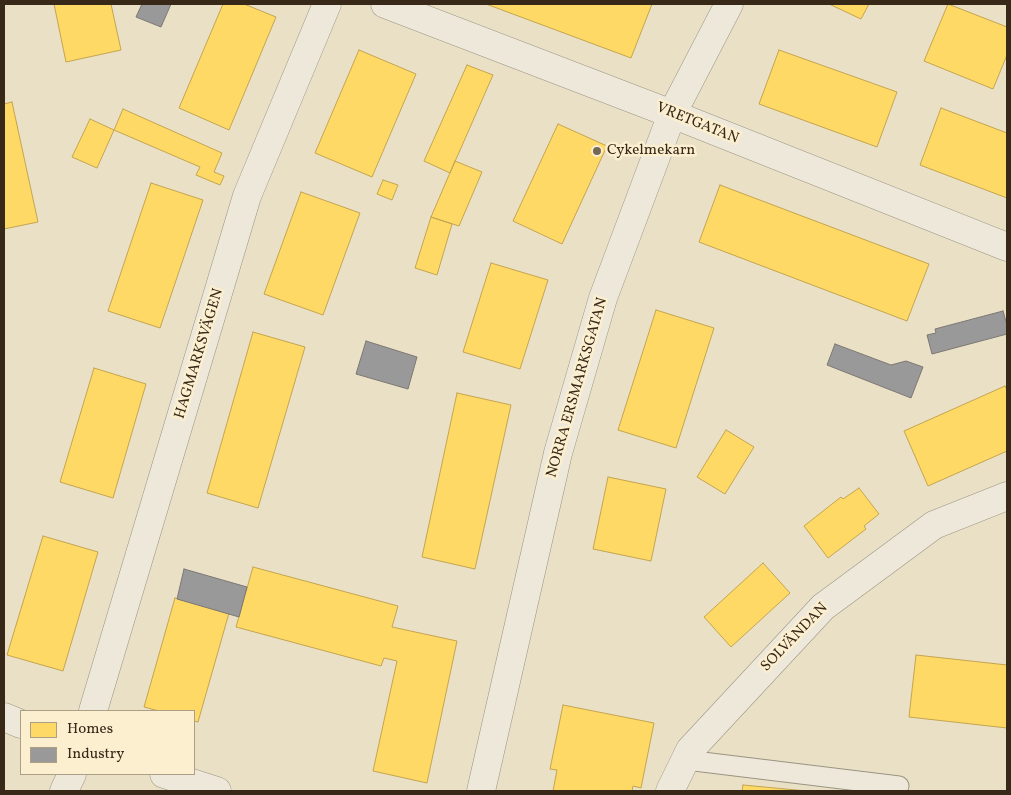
<!DOCTYPE html>
<html>
<head>
<meta charset="utf-8">
<style>
	body { margin:0 }
	#map { position:relative; width:1011px; height:795px; overflow:hidden; background:#eae0c6; font-family:Vollkorn,serif }
	canvas { display:block }
	.frame { position:absolute; inset:0; border:5px solid #382818; pointer-events:none }
	.legend { position:absolute; left:20px; top:710px; width:175px; height:65px; box-sizing:border-box; background:#fbefd0; border:1px solid #ad9f86; margin:0; padding:6px 9px; list-style:none; font-size:15px; color:#382818 }
	.legend li { display:flex; align-items:center; gap:10px; height:25px }
	.legend b { width:25px; border:1px solid #ad9f86 }
</style>
</head>
<body>
<div id="map">
<canvas width="1011" height="795"></canvas>
<div class="frame"></div>
<ul class="legend">
<li><b style="height:14px;background:#ffd966"></b>Homes</li>
<li><b style="height:14px;background:#999"></b>Industry</li>
</ul>
</div>
<script>
const context = document.querySelector('canvas').getContext('2d');
context.lineJoin = 'round';
function paint(path, color) {
  context.fillStyle = color;
  context.fill(path, 'evenodd');
}
function poly(rows) {
  const path = new Path2D();
  for (const r of rows) {
    path.moveTo(r[0], r[1]);
    for (let i = 2; i < r.length; i += 2) path.lineTo(r[i], r[i + 1]);
  }
  return path;
}
function stroke(path, color, width, dash) {
  context.strokeStyle = color;
  context.lineWidth = width;
  context.lineCap = dash ? 'butt' : 'round';
  context.setLineDash(dash || []);
  context.stroke(path);
}
function write(font, color, halo, rows, align = 'center') {
  context.font = font + ' Vollkorn,serif';
  context.lineWidth = 5;
  context.setLineDash([]);
  context.textBaseline = 'middle';
  context.strokeStyle = halo;
  context.fillStyle = color;
  for (const [text, x, y, turn = 0] of rows) {
    context.save();
    context.translate(x, y);
    context.rotate((+turn || 0) * Math.PI / 180);
    context.textAlign = isNaN(turn) ? turn : align;
    if (halo) context.strokeText(text, 0, 0);
    context.fillText(text, 0, 0);
    context.restore();
  }
}
const homes = poly([
	[54,4,111,4,121,50,66,62,54,4],
	[223,4,244,4,276,17,229,130,179,108,223,4],
	[486,4,652,4,631,58,486,4],
	[829,4,869,4,861,19,829,4],
	[948,4,1007,27,1007,55,993,89,924,61,948,4],
	[359,50,416,74,372,177,315,153,359,50],
	[779,50,897,92,877,147,759,104,779,50],
	[467,65,493,75,450,173,424,161,467,65],
	[12,102,38,222,4,229,4,104,12,102],
	[941,108,1007,133,1007,198,920,165,941,108],
	[123,109,222,153,214,172,224,176,220,185,196,175,200,167,114,130,123,109],
	[90,119,114,130,97,168,72,157,90,119],
	[558,124,607,146,562,244,513,221,558,124],
	[455,161,482,172,459,226,431,217,455,161],
	[383,180,398,185,392,200,377,194,383,180],
	[151,183,203,200,160,328,108,311,151,183],
	[720,185,929,264,907,321,699,242,720,185],
	[301,192,360,213,323,315,264,294,301,192],
	[431,217,452,224,437,275,415,268,431,217],
	[491,263,548,280,520,369,463,352,491,263],
	[656,310,714,328,676,448,618,430,656,310],
	[253,332,305,347,258,508,207,493,253,332],
	[94,368,146,384,113,498,60,482,94,368],
	[1005,386,1007,390,1007,451,928,486,904,431,1005,386],
	[457,393,511,405,475,569,422,557,457,393],
	[726,430,754,447,725,494,697,477,726,430],
	[608,477,666,489,651,561,593,549,608,477],
	[859,488,879,514,864,526,866,529,828,558,804,526,841,497,843,499,859,488],
	[43,536,98,552,63,671,7,655,43,536],
	[763,563,790,593,731,647,704,617,763,563],
	[253,567,398,606,392,627,457,641,427,783,373,771,397,661,384,658,381,666,236,627,253,567],
	[175,598,229,613,198,722,194,721,194,711,159,711,144,707,175,598],
	[916,655,1007,665,1007,728,909,717,916,655],
	[563,705,654,723,641,788,633,786,632,791,553,791,557,770,550,769,563,705],
	[743,785,807,791,742,791,743,785]
]);
const industry = poly([
	[142,4,171,4,161,27,136,17,142,4],
	[1003,311,1007,325,1007,334,932,354,927,335,936,333,935,329,1003,311],
	[366,341,417,357,408,389,356,374,366,341],
	[835,344,891,365,906,361,923,367,911,398,827,365,835,344],
	[184,569,247,587,239,617,177,599,184,569]
]);
const service = poly([
	[686,760,899,786]
]);
const minor = poly([
	[385,4,672,114,1007,247],
	[93,711,247,196,327,4],
	[64,791,72,774],
	[481,791,558,453,603,298,672,114,729,4],
	[670,791,690,750,823,607,934,525,1007,496]
]);
const tertiary = poly([
	[4,717,21,724],
	[164,774,217,791]
]);
const markers = [
	[597,151,5,"#766855"]
];
const streetNames = [
	["VRETGATAN",697,124,22],
	["HAGMARKSVÄGEN",200,354,-73],
	["NORRA ERSMARKSGATAN",578,388,-74],
	["SOLVÄNDAN",795,638,-46]
];
const poiNames = [
	["Cykelmekarn",607,151]
];
paint(homes, '#ffd966');
stroke(homes, '#c3a44f', 1);
paint(industry, '#999');
stroke(industry, '#7c7772', 1);
stroke(service, '#9b9483', 21);
stroke(minor, '#9b9483', 29);
stroke(tertiary, '#9b9483', 29);
stroke(service, '#ede8da', 19);
stroke(minor, '#ede8da', 28);
stroke(tertiary, '#ede8da', 28);
for (const [x, y, r, color] of markers) {
  const dot = new Path2D();
  dot.arc(x, y, r, 0, 2 * Math.PI);
  context.fillStyle = color;
  context.fill(dot);
  stroke(dot, '#fbefd0', 2);
}
write('15px', '#382818', '#fbefd0', streetNames);
write('15px', '#382818', '#fbefd0', poiNames, 'left');
</script>
</body>
</html>
